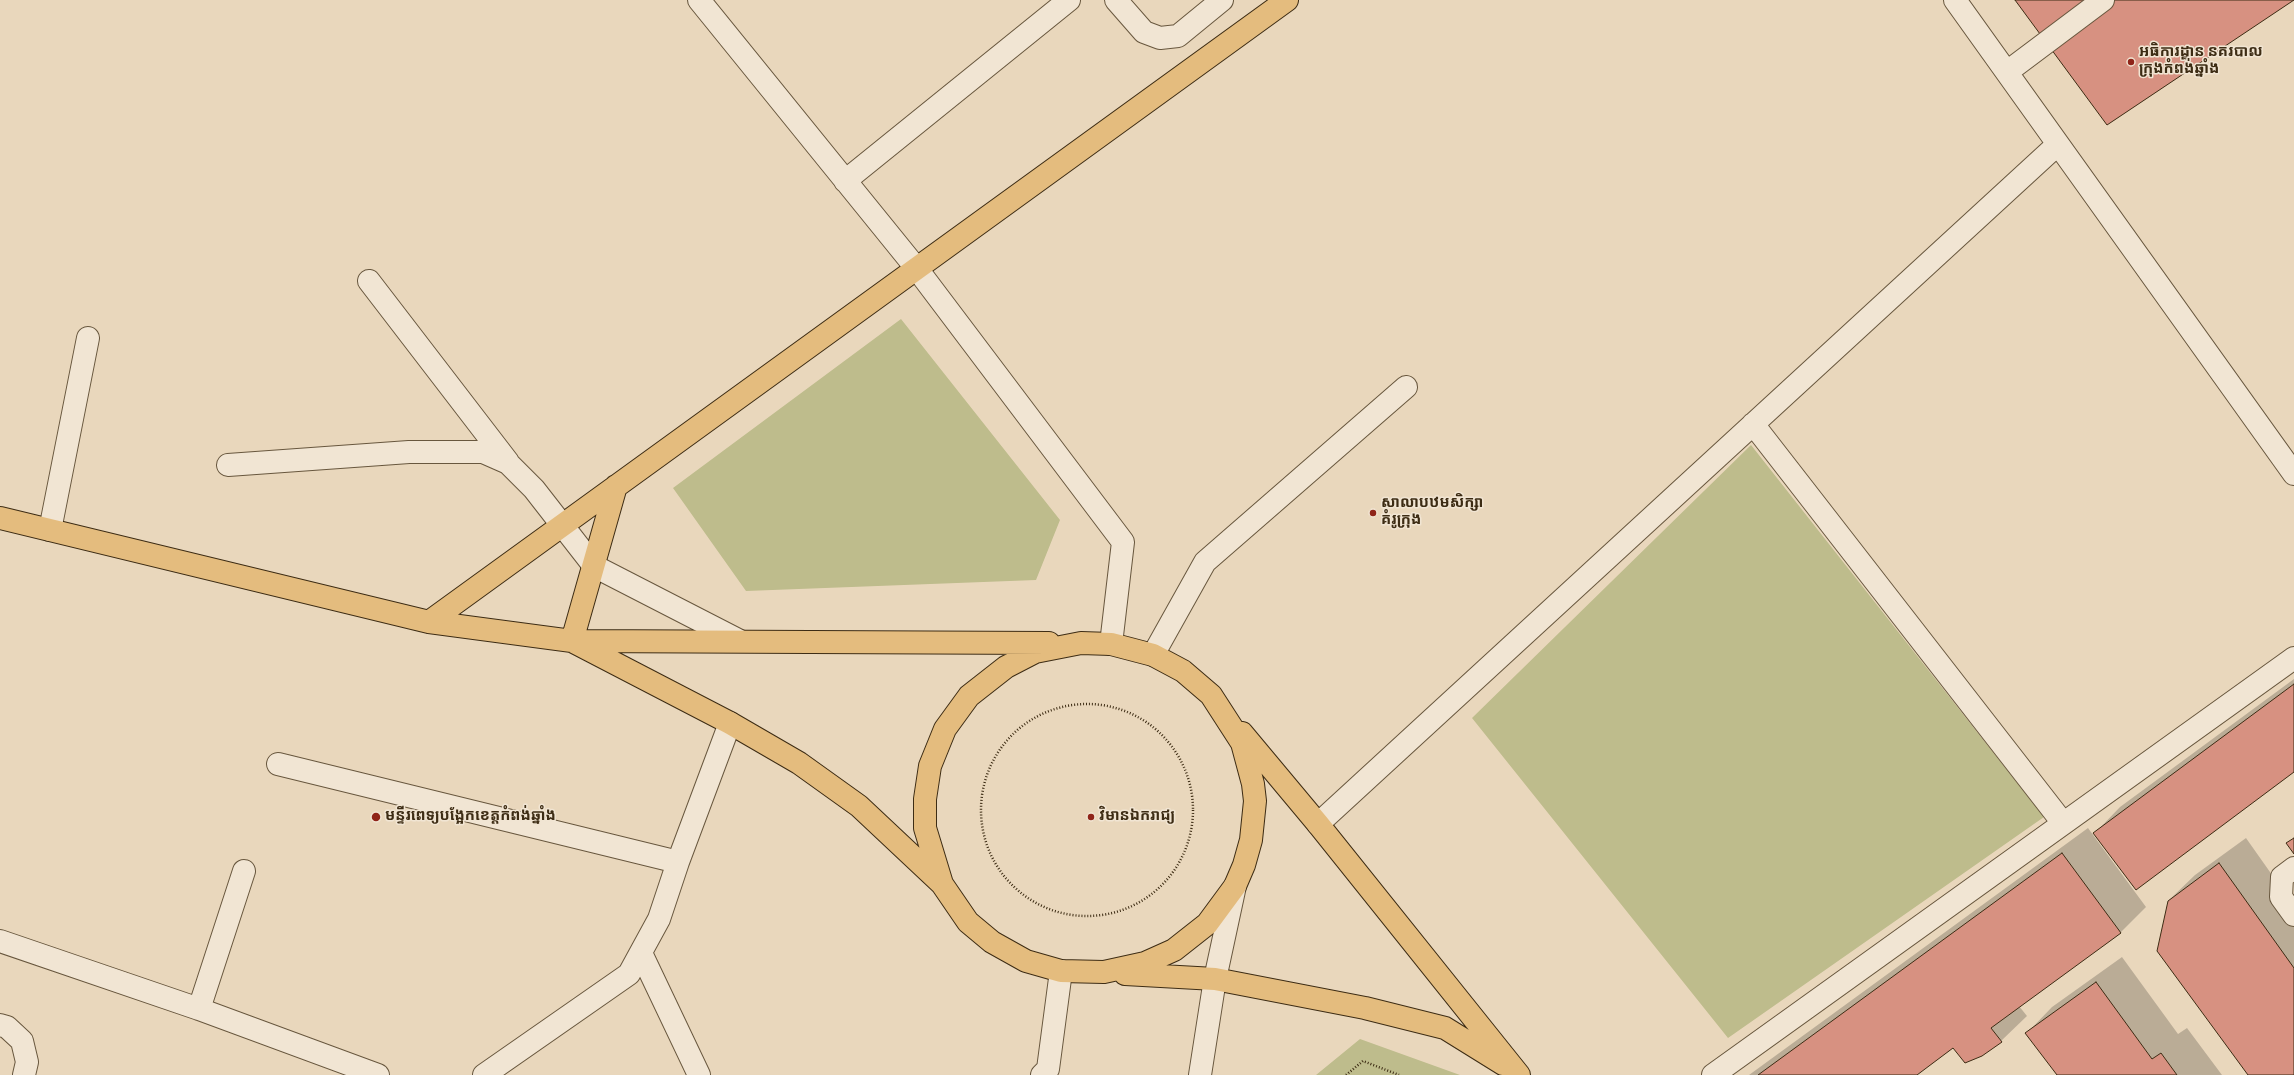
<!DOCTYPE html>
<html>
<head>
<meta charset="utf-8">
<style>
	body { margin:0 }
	canvas { display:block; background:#e9d7bc }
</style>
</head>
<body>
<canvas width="2294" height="1075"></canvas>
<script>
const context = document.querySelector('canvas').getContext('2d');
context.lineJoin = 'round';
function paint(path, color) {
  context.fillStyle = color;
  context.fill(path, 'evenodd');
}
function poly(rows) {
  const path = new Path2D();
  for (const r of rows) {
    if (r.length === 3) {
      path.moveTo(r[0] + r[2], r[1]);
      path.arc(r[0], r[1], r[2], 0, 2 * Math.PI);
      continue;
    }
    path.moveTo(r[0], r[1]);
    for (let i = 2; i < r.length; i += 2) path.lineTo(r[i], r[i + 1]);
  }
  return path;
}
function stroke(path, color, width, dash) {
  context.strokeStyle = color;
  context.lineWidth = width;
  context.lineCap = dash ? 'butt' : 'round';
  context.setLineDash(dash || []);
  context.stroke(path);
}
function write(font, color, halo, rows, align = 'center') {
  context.font = font + ' "Sorts Mill Goudy","Noto Sans Khmer",serif';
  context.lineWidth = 3;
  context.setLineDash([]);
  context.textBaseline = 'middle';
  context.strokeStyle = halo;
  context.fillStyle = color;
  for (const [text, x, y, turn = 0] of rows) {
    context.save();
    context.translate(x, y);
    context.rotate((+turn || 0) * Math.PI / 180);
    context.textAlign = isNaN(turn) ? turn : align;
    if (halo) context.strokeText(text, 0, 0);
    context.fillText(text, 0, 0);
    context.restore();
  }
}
const green = poly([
	[901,319,1060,520,1036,580,746,591,673,488],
	[1751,445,2044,817,1728,1038,1472,718],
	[1360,1039,1460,1075,1316,1075]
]);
const shadow = poly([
	[2294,679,2294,771,2095,833,2120,807],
	[2088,828,2146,907,2120,933,2019,1006,2027,1016,2001,1041,1953,1046,1916,1075,1749,1075],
	[2246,838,2294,906,2294,1075,2249,1075,2168,901,2195,875],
	[2122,957,2178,1034,2187,1028,2222,1075,2058,1075,2027,1033,2052,1007]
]);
const building = poly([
	[2015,0,2294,0,2107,125,2015,0],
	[2294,684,2294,772,2136,890,2093,833,2294,684],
	[2294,838,2294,854,2286,843,2294,838],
	[2062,853,2121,933,1991,1028,2002,1042,1982,1056,1965,1063,1953,1048,1917,1075,1758,1075,2062,853],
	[2219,863,2294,968,2294,1075,2248,1075,2157,951,2168,901,2219,863],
	[2096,982,2152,1059,2161,1053,2177,1075,2057,1075,2025,1033,2096,982]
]);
const path = poly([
	[1087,810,106],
	[1346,1075,1363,1061,1399,1075]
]);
const minor = poly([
	[699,0,917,269,1123,542,1111,644],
	[1116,0,1144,32,1160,38,1178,36,1222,0],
	[1955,0,2294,474],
	[2007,72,2103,0],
	[845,181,1069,0],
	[369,281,508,462],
	[1753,424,2063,823],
	[228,465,409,452,483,452,508,463,534,489,594,566,740,641],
	[50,530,88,338],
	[1153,655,1205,562,1406,387],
	[278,764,678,862],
	[1318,824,2057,145],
	[2294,868,2282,877,2281,897,2294,915],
	[0,941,199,1009,378,1075],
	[641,953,699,1075],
	[199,1009,244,871],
	[0,1025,7,1027,22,1041,27,1062,24,1075],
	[484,1075,629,974,659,919,678,862,730,723],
	[1042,1075,1048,1069,1061,971],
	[1200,1075,1215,979,1235,886],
	[1713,1075,2294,658]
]);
const major = poly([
	[0,518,429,622,572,641,1049,643],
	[429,622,1287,0],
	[572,641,730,723,799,763,859,806,942,884,968,922,992,942,1026,961,1061,971,1104,972,1145,963,1174,950,1207,924,1235,886,1244,865,1251,840,1255,801,1253,784,1242,743,1211,695,1183,671,1153,655,1111,644,1081,643,1035,652,1006,667,969,696,945,729,930,766,925,799,925,828,942,884],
	[572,641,616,486],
	[1242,733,1318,824,1519,1075],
	[1125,974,1215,979,1365,1008,1445,1028,1503,1064]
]);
const markers = [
	[2131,62,4,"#8f2418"],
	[1373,513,4,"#8f2418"],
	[376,817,5,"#8f2418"],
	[1091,817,4,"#8f2418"]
];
const poiNames = [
	["អធិការដ្ឋាន នគរបាល",2139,53],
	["ក្រុងកំពង់ឆ្នាំង",2139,70],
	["សាលាបឋមសិក្សា",1381,504],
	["គំរូក្រុង",1381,521],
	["មន្ទីរពេទ្យបង្អែកខេត្តកំពង់ឆ្នាំង",385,817],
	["វិមានឯករាជ្យ",1099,817]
];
paint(green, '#bebc8c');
paint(shadow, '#0003');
paint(building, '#d79181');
stroke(building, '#3d2c14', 1);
stroke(minor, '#68573e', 24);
stroke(major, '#3d2c14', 24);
stroke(path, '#3d2c14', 2.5, [1, 2]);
stroke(minor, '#f1e5d3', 22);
stroke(major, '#e4bc7e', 22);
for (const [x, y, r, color] of markers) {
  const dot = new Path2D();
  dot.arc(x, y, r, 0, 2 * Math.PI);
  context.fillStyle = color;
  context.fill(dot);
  stroke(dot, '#f1e5d3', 1.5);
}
write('bold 15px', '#3d2c14', '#f1e5d3', poiNames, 'left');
</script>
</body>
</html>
